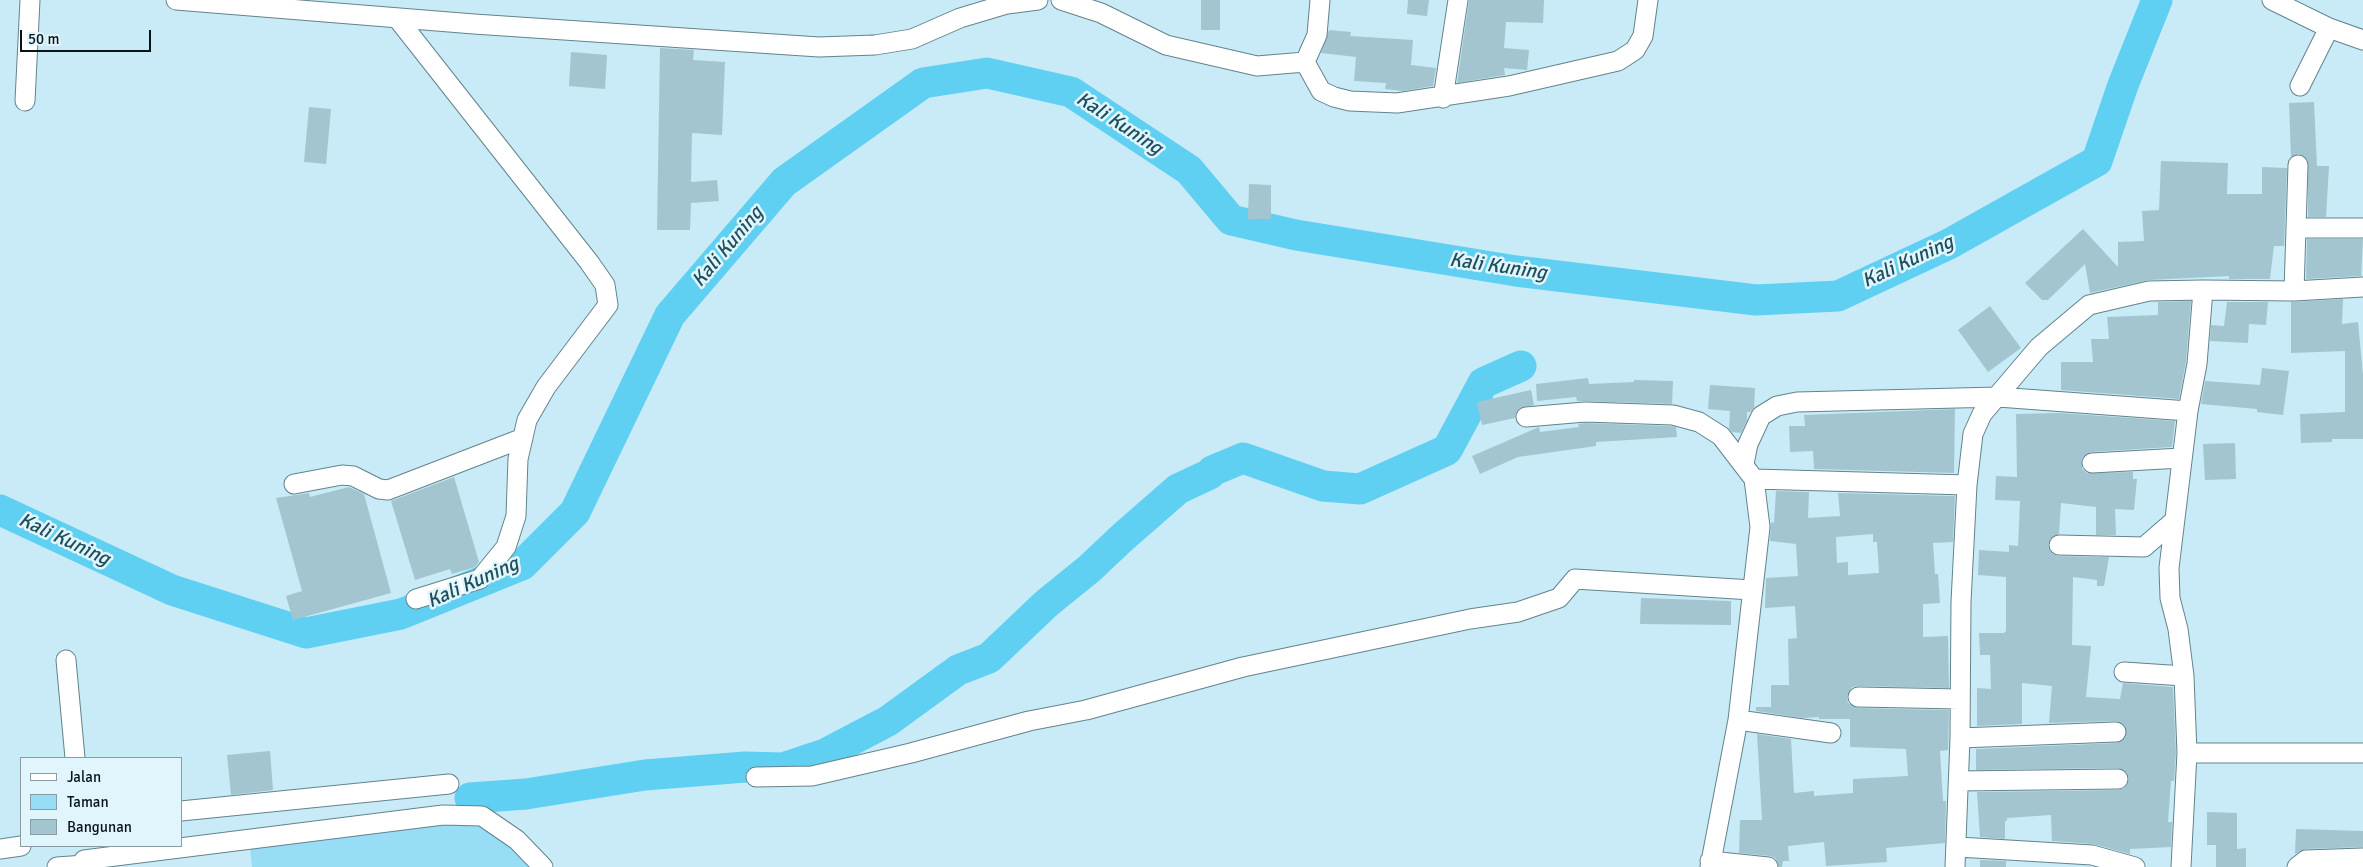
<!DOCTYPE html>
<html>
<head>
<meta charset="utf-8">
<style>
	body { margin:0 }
	#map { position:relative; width:2363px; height:867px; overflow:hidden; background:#c8ebf7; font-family:Signika,sans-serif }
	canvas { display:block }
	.legend { position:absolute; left:20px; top:757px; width:162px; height:90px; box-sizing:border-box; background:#e1f5fc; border:1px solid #8a9ba1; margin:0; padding:6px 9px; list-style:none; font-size:15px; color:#081418 }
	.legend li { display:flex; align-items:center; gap:10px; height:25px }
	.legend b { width:25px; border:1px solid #8a9ba1 }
	.scale { position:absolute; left:20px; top:30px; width:131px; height:22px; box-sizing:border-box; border:2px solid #081418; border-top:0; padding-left:6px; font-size:15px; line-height:18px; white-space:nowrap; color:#081418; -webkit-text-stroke:4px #e1f5fc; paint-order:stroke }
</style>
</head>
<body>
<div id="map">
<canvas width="2363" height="867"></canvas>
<ul class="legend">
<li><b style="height:6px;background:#fff"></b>Jalan</li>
<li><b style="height:14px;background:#97ddf5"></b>Taman</li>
<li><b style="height:14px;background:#a3c5d0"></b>Bangunan</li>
</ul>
<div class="scale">50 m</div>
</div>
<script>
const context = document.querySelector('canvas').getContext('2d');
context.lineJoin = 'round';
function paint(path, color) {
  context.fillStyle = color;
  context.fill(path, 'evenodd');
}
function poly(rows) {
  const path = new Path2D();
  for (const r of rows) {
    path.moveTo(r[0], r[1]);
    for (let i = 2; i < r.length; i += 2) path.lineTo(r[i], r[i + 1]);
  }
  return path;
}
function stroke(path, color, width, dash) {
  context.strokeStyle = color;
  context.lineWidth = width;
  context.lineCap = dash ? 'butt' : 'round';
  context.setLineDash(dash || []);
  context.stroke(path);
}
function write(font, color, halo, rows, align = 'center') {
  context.font = font + ' Signika,sans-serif';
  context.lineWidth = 5;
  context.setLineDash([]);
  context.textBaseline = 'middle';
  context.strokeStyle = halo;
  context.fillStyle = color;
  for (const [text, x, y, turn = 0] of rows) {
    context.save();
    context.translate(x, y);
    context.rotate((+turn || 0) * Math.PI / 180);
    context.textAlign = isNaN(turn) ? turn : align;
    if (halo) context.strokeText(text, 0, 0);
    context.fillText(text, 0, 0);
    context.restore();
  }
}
const green = poly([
	[482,816,535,867,252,867,249,839]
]);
const river = poly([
	[0,510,172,590,306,633,401,614,522,565,575,512,670,315,784,182,923,83,987,73,1071,92,1189,170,1231,220,1296,235,1516,271,1756,300,1838,296,1949,244,2097,161,2123,85,2157,0],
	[470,798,526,794,645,775,745,767,783,768,825,754,888,721,958,670,989,658,1047,603,1089,569,1123,537,1178,489,1210,474,1212,471,1243,458,1323,486,1360,489,1447,450,1483,383,1521,366]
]);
const building = poly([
	[1201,0,1220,0,1220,30,1201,30],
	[1408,0,1429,0,1427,16,1407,14],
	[1469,0,1544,0,1543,23,1506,22,1504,48,1529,50,1527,70,1504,68,1505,75,1457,83],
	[1329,30,1351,32,1350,36,1413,40,1411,65,1436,68,1433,86,1403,91,1385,89,1386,83,1354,81,1356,57,1321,53],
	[660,48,694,50,693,60,725,62,722,135,692,133,691,182,717,180,719,201,691,203,690,230,657,230],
	[571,52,607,55,605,89,569,86],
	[2314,102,2317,166,2329,166,2326,217,2308,217,2308,160,2299,154,2291,157,2289,103],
	[309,107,331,109,326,164,304,162],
	[2161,161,2228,163,2227,194,2262,194,2262,167,2287,168,2284,246,2274,246,2270,279,2229,279,2229,276,2149,280,2090,293,2085,264,2048,300,2042,300,2025,283,2083,229,2118,267,2118,242,2144,241,2142,211,2159,210],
	[1249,184,1271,185,1271,219,1248,219],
	[2307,239,2363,239,2361,276,2306,279],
	[2343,299,2342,324,2358,322,2363,375,2363,439,2332,439,2332,442,2301,443,2300,414,2345,412,2345,351,2291,353,2291,302],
	[2191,301,2186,362,2179,399,2061,390,2061,362,2093,362,2091,339,2109,339,2107,317,2158,315,2158,302],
	[2227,302,2268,302,2266,325,2249,324,2248,343,2210,341,2211,325,2224,326],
	[1990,306,2021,348,1988,372,1958,330],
	[2262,368,2289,371,2283,415,2257,412,2257,409,2201,404,2205,381,2260,385],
	[1588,378,1589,384,1634,382,1634,380,1673,381,1672,404,1577,401,1576,397,1537,401,1536,384],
	[1710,385,1755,388,1754,408,1750,412,1747,412,1747,420,1741,433,1732,432,1729,428,1730,411,1708,409],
	[1531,390,1534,405,1520,408,1515,418,1482,425,1477,402],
	[1955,409,1954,473,1814,469,1813,451,1790,452,1789,426,1805,426,1804,415],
	[2060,413,2175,421,2172,447,2091,452,2082,458,2082,469,2087,473,2133,472,2133,479,2137,479,2134,510,2115,509,2116,535,2096,535,2096,507,2061,503,2059,534,2050,539,2048,545,2053,554,2058,556,2109,557,2104,586,2097,586,2097,580,2073,577,2072,645,2091,646,2086,697,2120,699,2123,683,2173,687,2176,753,2174,781,2171,781,2168,822,2172,822,2171,847,2130,849,2130,854,2093,844,2052,841,2051,815,2007,818,2007,821,2005,821,2005,839,1980,837,1977,792,2118,790,2124,788,2129,779,2127,773,2118,768,1976,770,1976,749,2116,743,2126,737,2125,726,2116,721,2049,723,2052,686,2022,683,2022,724,1977,726,1977,688,1991,689,1990,655,1980,655,1979,633,2004,633,2006,631,2006,577,1978,575,1979,550,2009,552,2009,545,2018,546,2020,501,1995,500,1996,476,2017,477,2016,414],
	[1585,423,1671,426,1676,427,1677,437,1596,442,1596,446,1518,457,1480,474,1472,456,1539,427,1540,432,1579,427,1578,424],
	[2235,443,2236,479,2205,480,2203,444],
	[454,477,479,562,475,567,452,574,450,569,415,580,391,501],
	[349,487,364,494,391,593,293,620,286,596,302,591,276,498,309,493,310,497],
	[1776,491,1809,492,1808,518,1840,516,1838,493,1955,496,1953,542,1933,543,1935,574,1938,574,1940,603,1923,604,1923,637,1948,636,1949,688,1858,686,1852,687,1847,696,1848,703,1858,708,1949,710,1948,750,1940,751,1943,801,1946,801,1945,843,1886,848,1887,862,1826,866,1824,842,1788,846,1789,861,1783,861,1782,867,1779,867,1775,858,1770,856,1739,853,1740,820,1762,820,1757,734,1791,739,1794,793,1814,791,1814,796,1853,793,1853,779,1908,776,1906,749,1850,747,1850,719,1819,719,1819,717,1802,718,1756,711,1756,707,1771,707,1771,685,1789,685,1788,639,1797,638,1795,606,1765,608,1766,578,1798,576,1796,544,1770,541,1771,522,1774,523],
	[1873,534,1873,542,1877,542,1879,573,1848,575,1848,562,1837,563,1836,537],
	[1641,598,1731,601,1731,625,1640,624],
	[270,751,273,790,231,795,227,755],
	[2207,812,2237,813,2237,849,2246,848,2246,867,2216,867,2216,845,2207,845],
	[2296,829,2363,831,2363,847,2306,849,2295,854],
	[1980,860,2006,861,2006,867,1980,867]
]);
const minor = poly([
	[176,0,474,24,819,47,875,45,912,39,960,18,1007,4,1038,0],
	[1061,0,1101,13,1166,45,1257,66,1305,62,1317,35,1320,0],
	[2272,0,2329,28,2363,40],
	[397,18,589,262,605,285,608,305,546,387,527,420,518,459,516,516,506,547,480,579,416,599],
	[1305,62,1321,91,1334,97,1350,101,1397,103,1509,86,1618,61,1635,50,1643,36,1648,0],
	[2300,86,2329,28],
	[1443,98,1458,0],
	[25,101,30,0],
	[2296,228,2363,228],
	[2294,291,2298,165],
	[1526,417,1585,412,1673,415,1699,422,1721,436,1754,479,1760,527,1738,720,1710,867],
	[2092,463,2181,458],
	[1744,464,1748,444,1761,416,1777,406,1797,402,1998,397,2188,411],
	[1754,479,1967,485],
	[294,484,342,475,353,476,379,489,388,490,523,438],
	[2059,545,2144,547,2174,521],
	[66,660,75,758],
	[2124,672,2184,676],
	[1858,697,1960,699],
	[1738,720,1831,733],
	[1960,738,2116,732],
	[2187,753,2363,753],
	[756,777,812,776,911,753,1029,721,1086,710,1243,667,1470,619,1518,612,1559,598,1575,579,1752,590],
	[1959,781,2118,779],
	[181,811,449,784],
	[1958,847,2092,855,2135,867],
	[0,849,21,846],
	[84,860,443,815,482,816,517,840,543,867],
	[1710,861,1768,867],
	[57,867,85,865],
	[1955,867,1960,738,1961,602,1967,485,1973,434,1982,414,2039,347,2089,305,2149,291,2203,290],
	[2181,867,2187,753,2184,676,2178,629,2170,598,2169,568,2188,411,2197,364,2203,290,2294,291,2363,287],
	[2297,867,2306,860,2363,858]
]);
const waterNames = [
	["Kali Kuning",1119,124,33],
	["Kali Kuning",728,247,-50],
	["Kali Kuning",1908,262,-25],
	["Kali Kuning",1498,267,8],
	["Kali Kuning",64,540,25],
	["Kali Kuning",473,583,-24]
];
paint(green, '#97ddf5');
stroke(river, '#60d0f2', 31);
paint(building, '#a3c5d0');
stroke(minor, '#63838d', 21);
stroke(minor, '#fff', 19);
write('italic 20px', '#1f4f5d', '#e1f5fc', waterNames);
</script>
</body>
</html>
